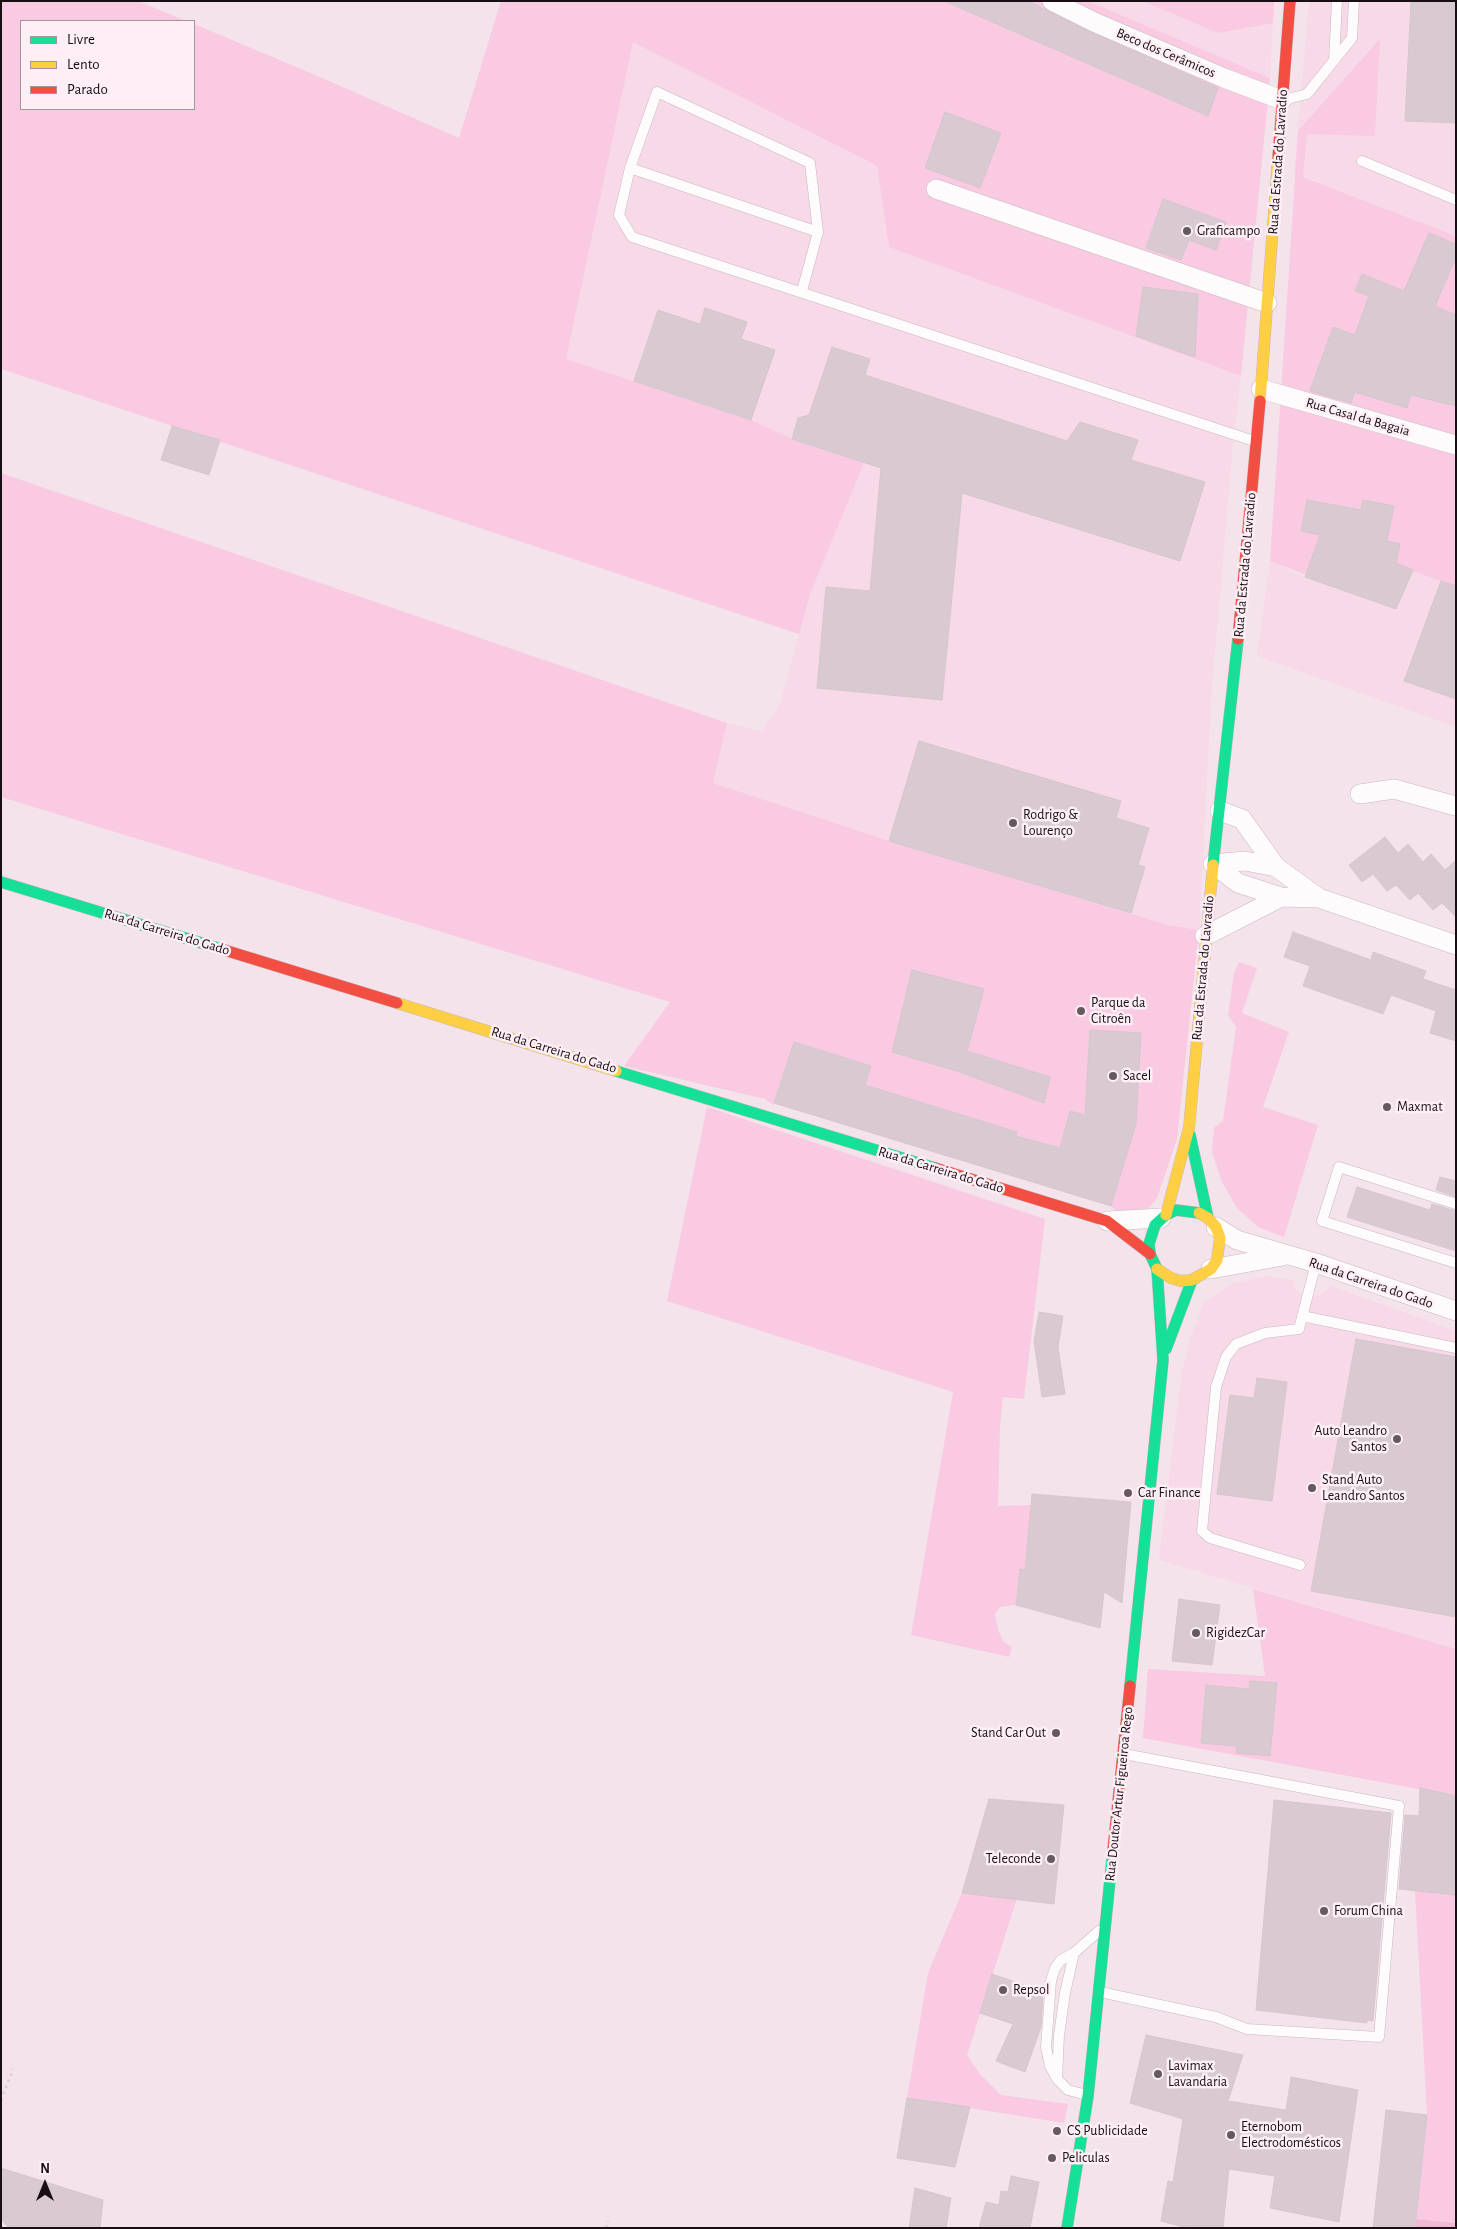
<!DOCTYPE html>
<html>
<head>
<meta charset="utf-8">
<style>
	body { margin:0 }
	#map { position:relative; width:1457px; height:2229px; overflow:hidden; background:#f5e3ec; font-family:"Alegreya Sans",sans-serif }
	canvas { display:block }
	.frame { position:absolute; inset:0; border:2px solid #190e13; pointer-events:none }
	.legend { position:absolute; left:20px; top:20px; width:175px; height:90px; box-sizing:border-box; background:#fdeff5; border:1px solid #a2959b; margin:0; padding:6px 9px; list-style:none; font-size:15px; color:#190e13 }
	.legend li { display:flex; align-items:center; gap:10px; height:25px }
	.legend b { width:25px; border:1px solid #a2959b }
	.north { position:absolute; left:20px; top:2159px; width:50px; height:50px; -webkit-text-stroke:4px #fdeff5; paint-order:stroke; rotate:0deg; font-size:14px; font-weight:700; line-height:20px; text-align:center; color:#190e13 }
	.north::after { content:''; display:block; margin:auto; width:18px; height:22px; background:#190e13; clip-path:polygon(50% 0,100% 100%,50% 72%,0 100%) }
</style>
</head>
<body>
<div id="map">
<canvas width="1457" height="2229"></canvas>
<div class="frame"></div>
<ul class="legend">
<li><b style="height:6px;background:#16e098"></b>Livre</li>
<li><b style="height:6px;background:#ffcf43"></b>Lento</li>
<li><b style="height:6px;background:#f24e42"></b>Parado</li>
</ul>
<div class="north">N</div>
</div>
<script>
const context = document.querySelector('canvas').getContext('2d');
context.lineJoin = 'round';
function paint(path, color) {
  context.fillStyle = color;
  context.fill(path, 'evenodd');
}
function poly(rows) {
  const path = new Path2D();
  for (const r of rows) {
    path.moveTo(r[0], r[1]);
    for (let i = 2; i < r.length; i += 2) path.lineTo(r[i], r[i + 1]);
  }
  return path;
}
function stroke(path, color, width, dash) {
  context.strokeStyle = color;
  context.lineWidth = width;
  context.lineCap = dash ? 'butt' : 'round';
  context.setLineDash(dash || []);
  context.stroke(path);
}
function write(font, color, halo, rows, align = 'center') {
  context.font = font + ' "Alegreya Sans",sans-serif';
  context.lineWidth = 5;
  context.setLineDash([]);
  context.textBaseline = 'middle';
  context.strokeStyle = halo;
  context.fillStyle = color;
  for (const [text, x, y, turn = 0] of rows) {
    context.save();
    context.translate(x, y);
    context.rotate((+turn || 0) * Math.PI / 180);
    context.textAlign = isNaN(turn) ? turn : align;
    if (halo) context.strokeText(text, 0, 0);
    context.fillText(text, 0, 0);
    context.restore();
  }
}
const built = poly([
	[501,1,554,1,877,166,889,247,1241,376,1234,434,1212,685,1199,930,1168,925,889,841,713,783,727,723,762,731,781,701,810,591,792,439,751,420,421,313,434,222],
	[1088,1,1274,1,1270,78],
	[1309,1,1456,1,1456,236,1294,173],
	[1270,561,1305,577,1396,609,1413,570,1456,586,1456,727,1257,656],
	[1267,1276,1293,1280,1296,1291,1320,1296,1331,1286,1456,1331,1456,1649,1159,1560,1181,1377,1190,1339,1203,1303,1233,1283]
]);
const green = poly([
	[1,1,138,1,186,21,21,21,21,109,194,109,194,24,313,74,459,138,501,1,1088,1,1270,78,1241,376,889,247,877,166,633,42,566,359,751,420,792,439,864,463,811,591,799,634,1,369],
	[1143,1,1274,1,1273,23,1218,33],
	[1380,39,1375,136,1307,134,1303,177,1456,236,1456,586,1413,571,1396,609,1270,561,1298,131],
	[1,473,727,723,713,783,889,841,1168,925,1199,930,1177,1139,1157,1198,1149,1208,1135,1211,1115,1210,1111,1206,1134,1128,1070,1111,1060,1148,1016,1136,1017,1132,865,1085,871,1066,794,1042,773,1105,765,1099,624,1066,670,1002,1,797],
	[1239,962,1257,968,1242,1013,1289,1032,1263,1107,1318,1125,1284,1237,1258,1227,1237,1208,1222,1182,1212,1152,1214,1128,1223,1121,1236,1027,1228,1015,1234,973],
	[707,1107,1045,1219,1024,1399,1003,1397,1000,1426,998,1506,1031,1505,1025,1570,1020,1570,1016,1605,1000,1607,995,1614,998,1630,1004,1642,1012,1647,1009,1657,911,1635,953,1392,667,1301],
	[1253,1589,1456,1649,1456,1796,1143,1738,1148,1669,1265,1676],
	[963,1890,1017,1898,967,2055,980,2074,1001,2095,1068,2104,1064,2123,907,2098,928,1973],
	[1415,1891,1456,1895,1456,2223,1416,2219,1427,2115]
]);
const forest = poly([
	[1416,2219,1456,2223,1456,2228,1415,2228]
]);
const building = poly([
	[944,1,1028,1,1090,32,1218,88,1208,116,944,1],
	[1411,1,1456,1,1456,123,1405,121,1411,1],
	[945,112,1001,133,980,188,925,168,945,112],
	[1163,199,1226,222,1216,250,1189,240,1181,260,1146,248,1163,199],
	[1429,233,1456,244,1456,257,1435,306,1456,315,1456,406,1411,395,1407,408,1355,392,1351,403,1310,391,1333,327,1355,335,1369,296,1355,291,1362,274,1404,291,1429,233],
	[1143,287,1198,294,1195,357,1136,336,1143,287],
	[705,308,747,322,741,339,775,350,751,420,634,381,658,310,700,324,705,308],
	[832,347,870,359,865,375,1067,441,1080,422,1138,440,1131,460,1205,482,1180,561,962,493,942,700,817,688,826,587,870,591,881,468,792,439,798,418,809,415,832,347],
	[172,426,220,440,209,475,161,460,172,426],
	[1307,500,1361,510,1363,500,1394,506,1387,541,1400,544,1396,563,1413,570,1396,609,1305,577,1320,535,1301,531,1307,500],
	[1441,581,1456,586,1456,699,1404,681,1441,581],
	[919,741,1121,801,1116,818,1149,828,1138,865,1145,867,1131,913,889,841,919,741],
	[1385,837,1398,853,1408,844,1423,862,1431,854,1445,870,1456,860,1456,917,1442,903,1433,910,1418,893,1410,900,1396,885,1387,891,1373,874,1362,882,1349,865,1385,837],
	[1293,932,1371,960,1373,952,1426,971,1423,979,1456,990,1456,1041,1430,1033,1436,1011,1391,995,1383,1014,1303,986,1310,966,1284,957,1293,932],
	[912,970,984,989,967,1051,1050,1077,1044,1103,957,1071,892,1052,912,970],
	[1090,1030,1141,1033,1136,1124,1111,1206,774,1103,794,1042,871,1066,865,1085,1017,1132,1016,1136,1060,1148,1070,1111,1085,1115,1090,1030],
	[1440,1177,1456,1181,1456,1197,1436,1190,1440,1177],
	[1357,1187,1430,1210,1432,1204,1456,1211,1456,1251,1347,1217,1357,1187],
	[1039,1312,1063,1316,1058,1347,1065,1394,1042,1397,1034,1341,1039,1312],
	[1356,1339,1456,1357,1456,1617,1311,1591,1356,1339],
	[1257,1378,1287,1382,1272,1501,1217,1494,1230,1395,1254,1398,1257,1378],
	[1032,1494,1131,1502,1122,1603,1104,1592,1100,1628,1016,1605,1020,1569,1025,1570,1032,1494],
	[1179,1599,1220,1605,1212,1665,1172,1661,1179,1599],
	[1250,1681,1277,1683,1270,1756,1236,1753,1237,1746,1201,1743,1206,1685,1249,1689,1250,1681],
	[1420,1788,1456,1796,1456,1895,1399,1889,1405,1815,1419,1816,1420,1788],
	[989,1799,1064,1805,1054,1904,962,1893,989,1799],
	[1274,1800,1391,1813,1373,2021,1367,2020,1367,2023,1256,2010,1274,1800],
	[992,1974,1024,1985,1024,1987,1043,1995,1041,2027,1025,2072,996,2061,1013,2024,980,2013,992,1974],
	[1146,2035,1243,2055,1228,2101,1286,2110,1291,2077,1358,2090,1339,2222,1270,2208,1275,2176,1229,2169,1223,2228,1187,2228,1161,2221,1168,2181,1173,2182,1183,2119,1130,2103,1146,2035],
	[907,2098,970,2107,955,2167,897,2158,907,2098],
	[1386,2110,1427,2115,1415,2228,1373,2228,1386,2110],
	[1,2168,103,2200,100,2228,9,2228,1,2219,1,2168],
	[1011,2176,1039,2182,1030,2228,979,2228,986,2202,999,2205,1001,2191,1008,2192,1011,2176],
	[915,2188,951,2198,946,2228,909,2228,915,2188]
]);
const path = poly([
	[1,2100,13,2069],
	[606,2228,608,2221]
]);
const lane = poly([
	[1334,61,1337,1],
	[1283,100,1307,94,1352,38,1354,1],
	[1362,161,1456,200],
	[630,168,818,232,810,163,657,92,630,168,619,215,632,237,1254,441],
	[802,291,818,232],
	[1456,1204,1339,1167,1322,1221,1456,1263],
	[1302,1316,1456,1348],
	[1300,1565,1210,1538,1202,1531,1216,1387,1226,1357,1236,1344,1265,1333,1299,1329,1316,1263],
	[1100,1992,1216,2017,1247,2029,1379,2037,1399,1806,1124,1754],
	[1057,2079,1050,2066,1046,2047,1051,1981,1055,1968,1061,1960,1074,1953],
	[1087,2095,1068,2090,1057,2079,1059,2035,1065,1993,1074,1953,1099,1931]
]);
const street = poly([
	[1052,1,1094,22,1224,78,1282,100],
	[936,189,1267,303],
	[1261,389,1456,445],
	[1360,794,1394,789,1456,806],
	[1220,811,1242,819,1276,867],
	[1213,864,1245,861,1276,867,1319,898,1456,945],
	[1213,864,1238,883,1281,897,1319,898],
	[1205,936,1281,897],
	[1107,1221,1161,1218],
	[1216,1227,1237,1240,1316,1263,1456,1311],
	[1211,1269,1283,1256]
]);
const fast = poly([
	[1213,865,1238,639],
	[1,882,221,949],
	[616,1071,935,1168],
	[1190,1135,1208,1218],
	[1166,1349,1192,1280],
	[1130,1686,1163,1360,1157,1269,1150,1254,1149,1244,1155,1225,1166,1215,1176,1210,1199,1213],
	[1067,2228,1088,2096,1113,1850]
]);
const slow = poly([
	[1260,401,1278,158],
	[397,1003,616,1071],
	[1166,1215,1189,1128,1213,865],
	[1157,1269,1171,1278,1181,1281,1192,1280,1211,1269,1217,1260,1220,1238,1216,1227,1208,1218,1199,1213]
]);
const jam = poly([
	[1278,158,1290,1],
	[1238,639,1260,401],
	[221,949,397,1003],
	[935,1168,1107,1221,1150,1254],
	[1113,1850,1130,1686]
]);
const markers = [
	[1187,231,5,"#66595f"],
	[1013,823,5,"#66595f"],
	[1081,1011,5,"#66595f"],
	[1113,1076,5,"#66595f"],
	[1387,1107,5,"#66595f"],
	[1397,1439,5,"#66595f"],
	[1312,1488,5,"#66595f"],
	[1128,1493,5,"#66595f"],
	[1196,1633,5,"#66595f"],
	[1056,1733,5,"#66595f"],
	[1051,1859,5,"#66595f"],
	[1324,1911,5,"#66595f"],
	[1003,1990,5,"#66595f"],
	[1158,2074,5,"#66595f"],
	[1057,2131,5,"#66595f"],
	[1231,2135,5,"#66595f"],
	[1052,2158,5,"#66595f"]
];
const streetNames = [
	["Beco dos Cerâmicos",1166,53,23],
	["Rua da Estrada do Lavradio",1278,162,-86],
	["Rua Casal da Bagaia",1358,417,16],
	["Rua da Estrada do Lavradio",1245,565,-85],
	["Rua da Carreira do Gado",167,932,17],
	["Rua da Estrada do Lavradio",1203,968,-85],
	["Rua da Carreira do Gado",554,1050,17],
	["Rua da Carreira do Gado",941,1170,17],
	["Rua da Carreira do Gado",1371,1283,19],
	["Rua Doutor Artur Figueiroa Rego",1119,1794,-84]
];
const poiNames = [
	["Graficampo",1197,231],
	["Rodrigo &",1023,815],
	["Lourenço",1023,831],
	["Parque da",1091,1003],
	["Citroên",1091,1019],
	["Sacel",1123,1076],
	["Maxmat",1397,1107],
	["Auto Leandro",1387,1431,"right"],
	["Santos",1387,1447,"right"],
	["Stand Auto",1322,1480],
	["Leandro Santos",1322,1496],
	["Car Finance",1138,1493],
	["RigidezCar",1206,1633],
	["Stand Car Out",1046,1733,"right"],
	["Teleconde",1041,1859,"right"],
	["Forum China",1334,1911],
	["Repsol",1013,1990],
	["Lavimax",1168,2066],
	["Lavandaria",1168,2082],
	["Eternobom",1241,2127],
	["Electrodomésticos",1241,2143],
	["CS Publicidade",1067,2131],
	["Peliculas",1062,2158]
];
paint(built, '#f8d9e8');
paint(green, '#f9cae1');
paint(forest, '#f1b9d5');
paint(building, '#d9cad2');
stroke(building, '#d5c6cd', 1);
stroke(lane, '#c6b8be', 11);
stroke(street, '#c6b8be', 20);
stroke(fast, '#c6b8be', 12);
stroke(slow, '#c6b8be', 12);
stroke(jam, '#c6b8be', 12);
stroke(path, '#d6d1d3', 3, [2.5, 4]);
stroke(lane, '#fefbfc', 10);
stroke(street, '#fefbfc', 19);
stroke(fast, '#16e098', 11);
stroke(slow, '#ffcf43', 11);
stroke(jam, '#f24e42', 11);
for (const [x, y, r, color] of markers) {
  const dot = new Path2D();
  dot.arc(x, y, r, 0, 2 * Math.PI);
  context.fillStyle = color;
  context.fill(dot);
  stroke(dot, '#fdeff5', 2);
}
write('14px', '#190e13', '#fdeff5', streetNames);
write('14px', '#190e13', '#fdeff5', poiNames, 'left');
</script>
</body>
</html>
